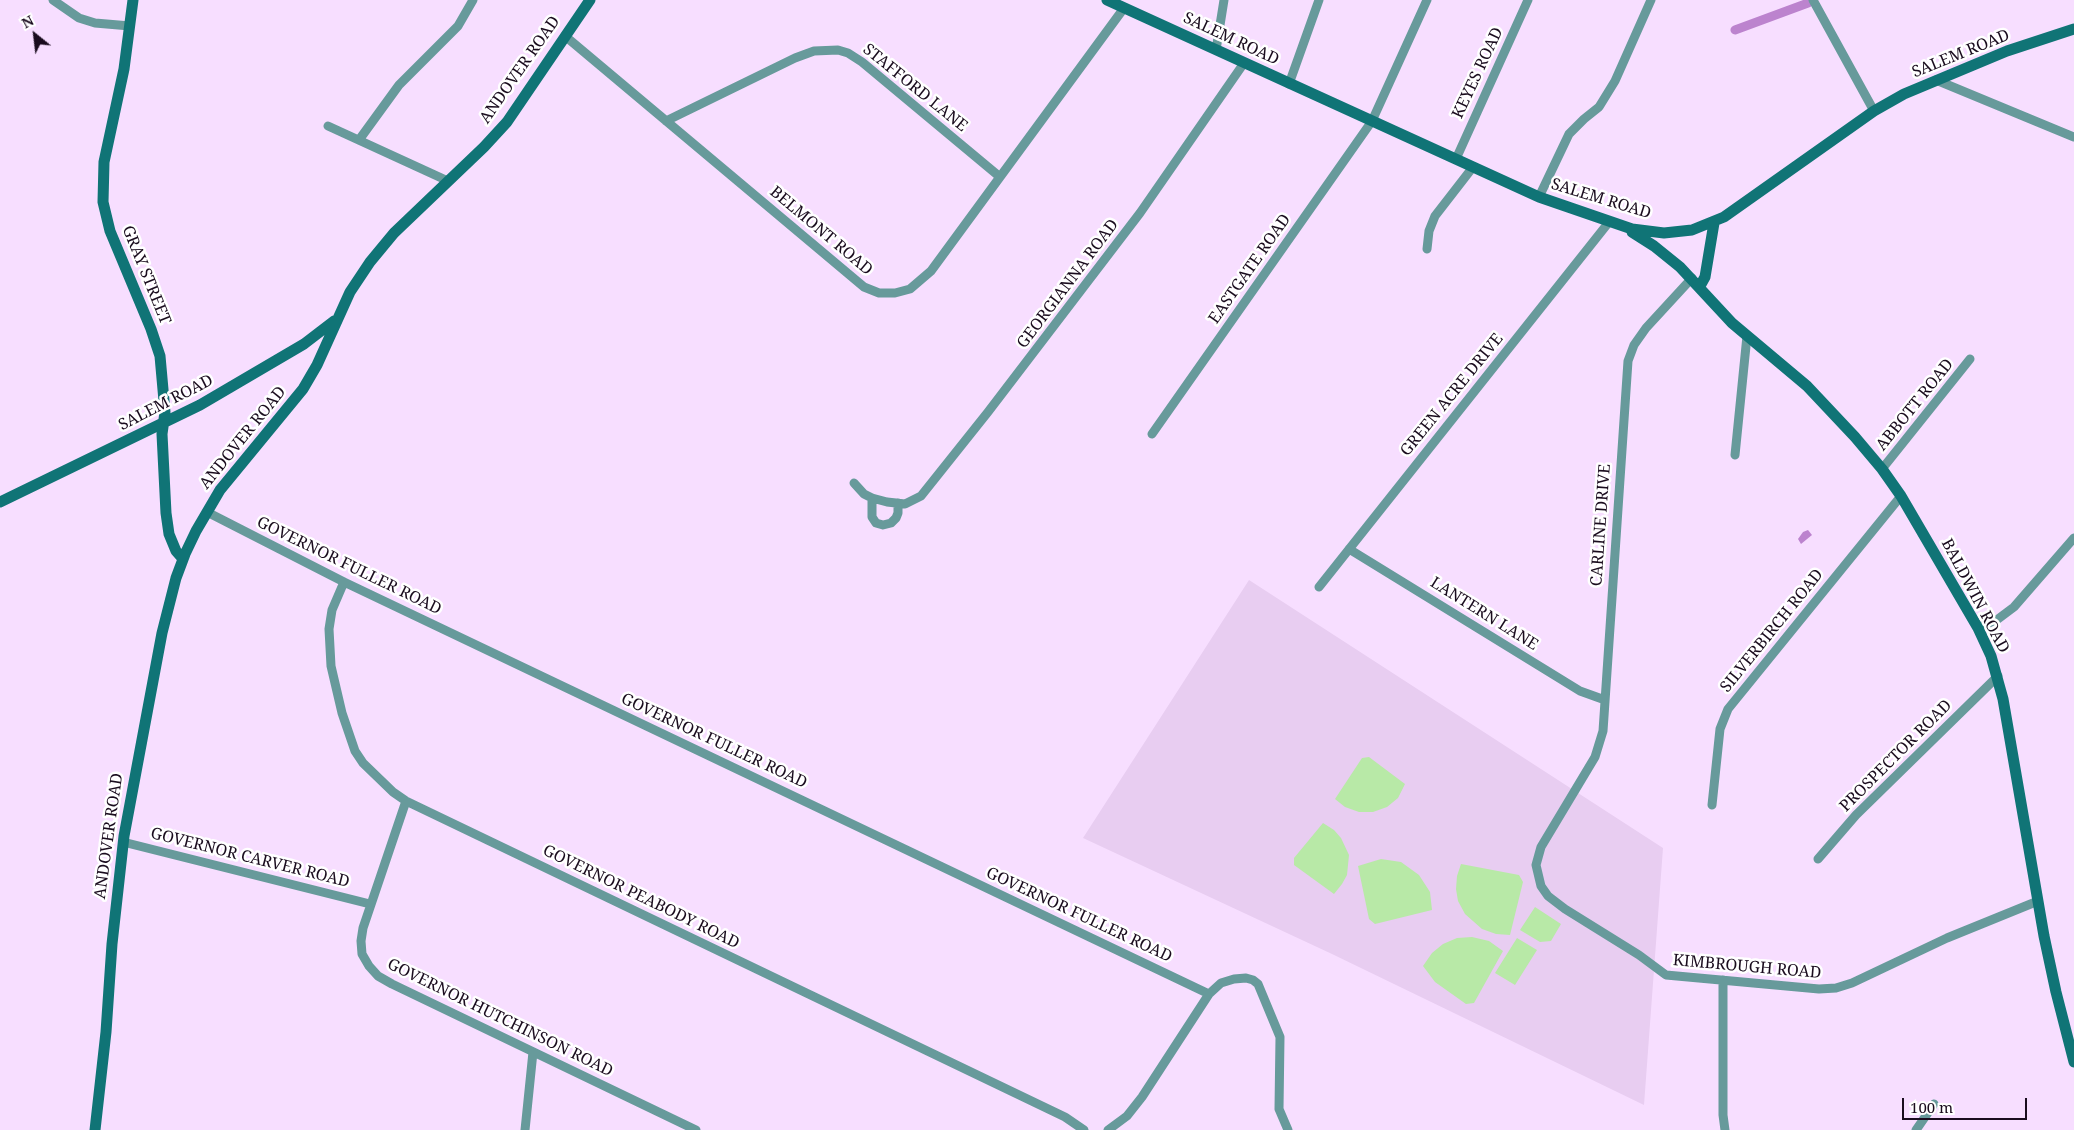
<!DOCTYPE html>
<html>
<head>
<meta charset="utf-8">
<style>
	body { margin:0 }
	#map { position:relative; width:2074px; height:1130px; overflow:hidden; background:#f7deff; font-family:"Noto Serif",serif }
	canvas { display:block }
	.north { position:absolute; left:10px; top:10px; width:50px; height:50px; -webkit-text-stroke:4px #fff; paint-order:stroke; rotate:331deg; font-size:14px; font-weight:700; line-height:20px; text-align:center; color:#1a0c1e }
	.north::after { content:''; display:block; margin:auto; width:18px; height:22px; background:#1a0c1e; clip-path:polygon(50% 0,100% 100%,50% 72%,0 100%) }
	.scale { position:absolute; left:1902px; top:1098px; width:125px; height:22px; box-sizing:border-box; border:2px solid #1a0c1e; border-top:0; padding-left:6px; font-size:15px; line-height:18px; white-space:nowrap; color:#1a0c1e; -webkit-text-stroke:4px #fff; paint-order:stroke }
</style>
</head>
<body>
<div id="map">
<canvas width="2074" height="1130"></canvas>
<div class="north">N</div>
<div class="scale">100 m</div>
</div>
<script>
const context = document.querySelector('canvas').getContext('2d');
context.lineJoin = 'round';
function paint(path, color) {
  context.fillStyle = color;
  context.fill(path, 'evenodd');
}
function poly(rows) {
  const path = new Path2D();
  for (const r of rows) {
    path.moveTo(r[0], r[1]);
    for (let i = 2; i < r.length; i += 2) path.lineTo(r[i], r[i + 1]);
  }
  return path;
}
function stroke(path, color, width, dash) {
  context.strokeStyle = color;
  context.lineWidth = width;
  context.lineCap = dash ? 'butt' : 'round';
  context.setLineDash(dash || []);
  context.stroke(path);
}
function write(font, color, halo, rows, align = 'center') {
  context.font = font + ' "Noto Serif",serif';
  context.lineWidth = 5;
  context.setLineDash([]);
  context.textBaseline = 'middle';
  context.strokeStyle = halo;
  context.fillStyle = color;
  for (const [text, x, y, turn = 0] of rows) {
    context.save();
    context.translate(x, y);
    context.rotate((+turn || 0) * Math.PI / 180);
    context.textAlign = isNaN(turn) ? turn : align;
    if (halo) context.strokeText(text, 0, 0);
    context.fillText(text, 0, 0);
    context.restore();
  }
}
const built = poly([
	[1249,580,1663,848,1644,1105,1332,954,1083,838]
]);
const green = poly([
	[1369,757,1405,784,1398,798,1387,807,1373,812,1359,812,1345,807,1335,799,1362,758],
	[1323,823,1334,830,1341,838,1349,855,1347,875,1342,884,1334,894,1294,865,1294,858],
	[1381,859,1401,862,1419,875,1430,892,1432,910,1375,924,1369,919,1358,866],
	[1461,864,1519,875,1523,882,1510,935,1496,934,1482,929,1465,914,1458,901,1456,889,1457,876],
	[1535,907,1561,924,1551,941,1540,942,1520,930],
	[1472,937,1489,941,1503,951,1474,1003,1466,1004,1435,982,1423,966,1432,953,1443,944,1457,938],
	[1517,938,1537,950,1515,985,1495,973]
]);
const water = poly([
	[1808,530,1812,535,1801,544,1798,539,1803,532]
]);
const canal = poly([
	[1735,30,1808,3]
]);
const street = poly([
	[53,0,79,18,95,23,130,26],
	[1813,0,1874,111],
	[565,36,864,287,879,293,895,293,910,289,931,271,1124,8],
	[1216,50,1224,0],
	[1936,80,2074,137],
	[1289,84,1319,0],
	[666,121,795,58,814,51,838,50,848,53,862,62,1000,177],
	[328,126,448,181],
	[359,140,399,85,458,26,473,0],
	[1456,159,1528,0],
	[1539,197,1569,134,1584,119,1599,107,1615,81,1651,0],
	[1427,249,1429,231,1435,216,1473,167],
	[1692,278,1646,328,1634,345,1628,361,1603,731,1595,757,1541,847,1536,865,1541,886,1548,896,1565,909,1639,955,1666,975,1819,989,1836,988,1852,983,1947,938,2038,901],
	[1152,434,1372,121,1427,0],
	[1735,455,1747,336],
	[1882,469,1970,359],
	[854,483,864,494,872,498,887,502,905,504,921,496,988,412,1140,213,1244,63],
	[872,498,872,517,876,523,883,525,891,523,896,518,898,513,898,503],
	[207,512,344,582,1209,994],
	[1349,549,1580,691,1605,700],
	[344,582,332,610,329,629,331,666,342,713,355,751,363,763,393,792,406,801,1065,1117,1084,1130],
	[1319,587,1609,222],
	[1978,628,1998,619,2014,607,2074,538],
	[406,801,363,928,361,941,362,954,369,966,378,976,392,984,696,1130],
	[1712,805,1720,729,1728,709,1901,496],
	[123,842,370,904],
	[1818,859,1856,815,1998,676],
	[1723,980,1723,1115,1725,1130],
	[525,1130,533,1052],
	[1108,1130,1127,1116,1142,1097,1209,994,1221,983,1234,979,1246,978,1253,980,1258,984,1280,1037,1279,1109,1288,1130],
	[1916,1130,1934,1104]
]);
const secondary = poly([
	[133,0,124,69,104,162,103,202,110,231,151,329,160,356,165,412,162,434,166,513,169,534,176,551,183,559],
	[1107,0,1539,197,1632,229,1664,233,1692,230,1724,217,1874,111,1904,94,2007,51,2074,29],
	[1632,232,1654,246,1680,267,1732,323,1807,386,1855,437,1882,469,1901,496,1978,628,1991,656,2003,699,2044,936,2056,992,2074,1062],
	[1700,286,1705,277,1714,223],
	[0,502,200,405,304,344,334,321],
	[95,1130,106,1032,112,944,124,836,162,633,176,578,185,554,196,531,220,490,303,389,317,365,350,292,370,262,394,233,484,147,507,122,590,0]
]);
const streetNames = [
	["SALEM ROAD",1231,39,25],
	["SALEM ROAD",1961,54,-22],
	["ANDOVER ROAD",520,70,-55],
	["KEYES ROAD",1478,73,-65],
	["STAFFORD LANE",915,88,39],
	["SALEM ROAD",1601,199,17],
	["BELMONT ROAD",821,231,40],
	["EASTGATE ROAD",1250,269,-55],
	["GRAY STREET",146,275,68],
	["GEORGIANNA ROAD",1068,284,-53],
	["GREEN ACRE DRIVE",1452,395,-51],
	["SALEM ROAD",166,403,-27],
	["ABBOTT ROAD",1915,405,-51],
	["ANDOVER ROAD",243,438,-51],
	["CARLINE DRIVE",1601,525,-86],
	["GOVERNOR FULLER ROAD",349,566,26],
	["BALDWIN ROAD",1975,596,62],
	["LANTERN LANE",1484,614,32],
	["SILVERBIRCH ROAD",1772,631,-51],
	["GOVERNOR FULLER ROAD",714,741,25],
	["PROSPECTOR ROAD",1896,756,-45],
	["ANDOVER ROAD",109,836,-82],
	["GOVERNOR CARVER ROAD",250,858,14],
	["GOVERNOR PEABODY ROAD",641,897,26],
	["GOVERNOR FULLER ROAD",1079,915,25],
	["KIMBROUGH ROAD",1747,967,5],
	["GOVERNOR HUTCHINSON ROAD",500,1018,26]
];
paint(built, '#e8cdf1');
paint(green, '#b8e9a7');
paint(water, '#bc83ce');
stroke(canal, '#bc83ce', 9);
stroke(street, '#679a9b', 9);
stroke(secondary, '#107476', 11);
write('16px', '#1a0c1e', '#fff', streetNames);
</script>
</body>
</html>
